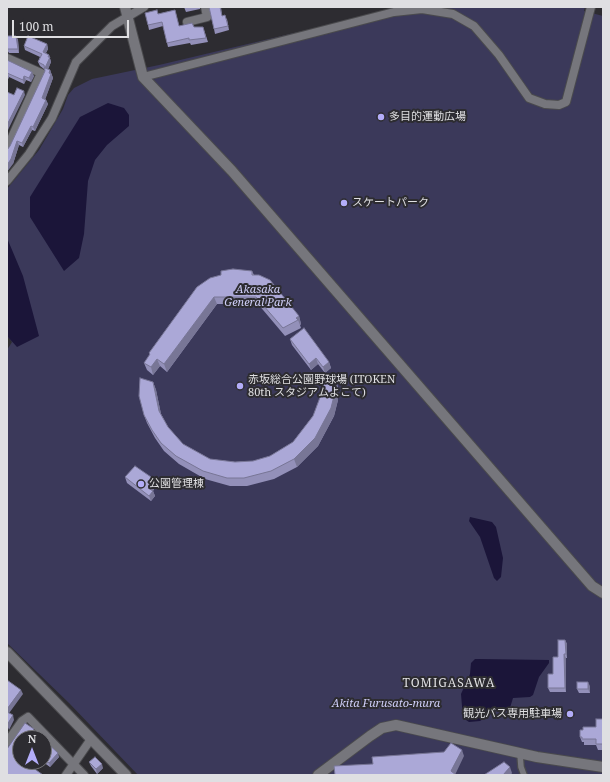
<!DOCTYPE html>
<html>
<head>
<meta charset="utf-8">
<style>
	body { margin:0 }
	#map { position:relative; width:610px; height:782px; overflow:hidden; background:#2d2c31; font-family:"Noto Serif",serif }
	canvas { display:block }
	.frame { position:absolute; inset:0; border:8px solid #dfdfe2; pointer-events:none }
	.north { position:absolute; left:12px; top:730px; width:40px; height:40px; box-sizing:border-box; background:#2d2c31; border:1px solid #747478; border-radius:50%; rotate:0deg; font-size:11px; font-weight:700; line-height:16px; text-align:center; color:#dfdfe2 }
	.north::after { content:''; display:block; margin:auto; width:14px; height:18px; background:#b3adf9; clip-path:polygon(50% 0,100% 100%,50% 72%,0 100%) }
	.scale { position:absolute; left:12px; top:20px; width:117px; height:18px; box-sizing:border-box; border:2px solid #dfdfe2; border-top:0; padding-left:5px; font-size:12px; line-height:14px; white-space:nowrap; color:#dfdfe2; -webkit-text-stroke:3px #2d2c31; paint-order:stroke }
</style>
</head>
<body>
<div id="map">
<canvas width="610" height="782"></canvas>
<div class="frame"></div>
<div class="north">N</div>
<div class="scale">100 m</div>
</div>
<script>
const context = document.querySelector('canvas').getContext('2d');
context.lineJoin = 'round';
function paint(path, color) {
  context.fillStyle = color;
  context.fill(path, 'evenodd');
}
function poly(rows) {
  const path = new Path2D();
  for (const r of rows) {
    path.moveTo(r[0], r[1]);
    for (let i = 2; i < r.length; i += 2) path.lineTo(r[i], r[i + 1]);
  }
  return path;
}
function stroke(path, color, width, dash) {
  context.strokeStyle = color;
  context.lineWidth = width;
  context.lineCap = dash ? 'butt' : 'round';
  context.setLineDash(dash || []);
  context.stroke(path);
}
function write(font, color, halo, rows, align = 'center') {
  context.font = font + ' "Noto Serif","Noto Sans JP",serif';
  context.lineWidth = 4;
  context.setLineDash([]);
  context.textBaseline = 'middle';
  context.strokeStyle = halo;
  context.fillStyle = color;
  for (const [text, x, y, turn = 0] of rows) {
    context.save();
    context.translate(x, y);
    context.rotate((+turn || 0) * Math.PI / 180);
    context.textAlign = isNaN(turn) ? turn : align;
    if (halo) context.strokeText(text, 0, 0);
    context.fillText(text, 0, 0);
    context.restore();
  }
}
const green = poly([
	[404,7,585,7,584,11,603,16,603,775,138,775,69,703,7,643,7,350,12,342,7,336,7,189,39,150,63,109,68,95,74,88,92,79,159,65]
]);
const water = poly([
	[108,103,124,108,129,115,129,126,107,145,95,160,88,181,84,234,79,258,64,271,30,217,30,197,80,117],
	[7,238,23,276,39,336,17,347,7,336],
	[470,517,492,522,496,527,503,558,501,577,497,581,494,578,480,537,469,521],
	[475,659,479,659,549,660,549,663,539,677,533,695,530,697,513,698,509,711,497,710,480,721,469,722,463,718,461,694,470,674,471,663]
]);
const pedestrian = poly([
	[520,754,521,767,524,775]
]);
const minor = poly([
	[187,22,207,17,205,7],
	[7,58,41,73,7,148],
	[143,77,394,12,422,9,453,14,474,26,499,55,529,98,545,104,559,105,566,102,591,7],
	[7,181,29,154,52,118,76,62,112,26,144,7],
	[7,742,22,721,28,717,84,775],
	[66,775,91,739]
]);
const tertiary = poly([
	[125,7,143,77,232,171,592,586,603,593],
	[7,652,126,775],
	[318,775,370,736,382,728,396,725,537,757,603,767]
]);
const wall = poly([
	[184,7,200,7,200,9,186,12],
	[209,7,221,7,222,16,227,19,229,30,215,34,214,29],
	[175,10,179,26,194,27,203,27,208,42,191,45,190,43,168,47,163,26,149,30,148,25,158,14],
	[7,36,16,36,18,40,19,53,9,53,7,50],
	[47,44,48,49,46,53,49,55,51,62,48,69,50,70,53,78,45,99,46,100,48,104,35,131,32,130,23,147,19,145,13,164,10,146,45,71,44,69,40,66,38,62,40,57,25,50,24,46],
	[7,60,34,76,31,82,26,80,24,84,9,77,7,81],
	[252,271,254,275,299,316,301,324,300,325,301,328,285,336,258,304,217,304,167,372,160,366,153,375,147,370,144,363,150,356,149,353,197,287],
	[290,339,329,362,331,368,325,373,318,364,311,370,292,345],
	[335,378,338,387,338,400,334,416,318,446,297,467,274,479,247,486,230,486,205,479,179,464,164,451,155,438,147,423,144,415,153,382,156,390,161,414,168,427,183,444,210,459,235,462,253,461,270,456,293,442,313,416],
	[125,477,154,485,153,487,154,489,153,491,155,496,151,501,127,483],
	[565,640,567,644,567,658,566,658,566,692,550,692,548,688,553,674,558,657],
	[590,686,590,693,579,693,577,689],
	[603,719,603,750,598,750,596,745,584,745,584,742,582,742,580,737,583,730,596,727],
	[44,740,59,757,50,767,43,762,44,762],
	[89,762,103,768,97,774,91,766]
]);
const shadedWall = poly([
	[16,36,18,40,19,53,18,49],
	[47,44,48,49,44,56,43,52],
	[49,55,51,62,47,72,45,68],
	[50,70,53,78,44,103,42,98],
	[32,72,34,76,31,82,29,78],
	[7,73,9,77,7,81],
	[24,76,26,80,24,84,23,80],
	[24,91,25,95,8,130,7,125],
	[46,100,48,104,35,131,33,127],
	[31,126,32,130,23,147,22,143],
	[17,141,19,145,13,164,7,172,7,165],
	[214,297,217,304,167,372,164,364],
	[299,316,301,324,300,325,298,320,296,318],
	[316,358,318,364,311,370,309,364],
	[157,359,160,366,153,375,151,367],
	[329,362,331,368,325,373,323,367],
	[335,378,338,387,338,400,334,416,318,446,297,467,294,459],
	[153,382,156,390,162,419,159,411],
	[152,479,154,485,153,487,154,489,153,491,155,496,151,501,149,496,148,488,150,482],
	[565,640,567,644,567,658,566,654],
	[564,654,566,658,566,692,565,688],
	[588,682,590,686,590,693,588,689],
	[21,690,23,694,7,716,7,709],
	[13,715,14,720,9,730,7,725],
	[462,750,464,756,455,775,451,771],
	[58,753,59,757,50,767,49,763],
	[102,764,103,768,97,774,96,769],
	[510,767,512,773,511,775,503,775]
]);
const building = poly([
	[209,7,220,7,222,16,225,15,228,26,214,29,209,7],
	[157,10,158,14,175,10,179,26,192,23,194,27,203,27,206,38,189,40,189,38,167,43,162,22,148,25,145,13,157,10],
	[7,36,16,36,18,49,7,49,7,36],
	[28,36,47,44,43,52,49,55,48,57,50,57,45,68,50,70,49,73,51,74,42,98,46,100,33,127,31,126,22,143,17,141,11,159,7,165,7,150,10,146,45,71,44,65,38,62,42,54,24,46,28,36],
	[7,60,32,72,29,78,24,76,23,80,7,73,7,60],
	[17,88,24,91,7,125,7,92,14,95,17,88],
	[233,269,252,271,252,275,259,275,270,280,299,316,296,318,298,320,283,328,256,297,214,297,164,364,157,359,151,367,144,363,150,354,149,353,197,287,210,278,221,275,221,271,233,269],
	[304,328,329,362,323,367,316,358,309,364,290,339,304,328],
	[140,378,153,382,159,411,168,427,183,444,210,459,235,462,253,461,270,456,293,442,313,416,322,392,322,380,335,378,335,392,331,408,315,438,294,459,271,471,244,478,227,478,203,471,176,456,161,443,152,430,144,415,139,396,140,378],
	[135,466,151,477,152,479,150,482,152,484,148,488,153,491,149,496,125,477,135,466],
	[558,640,565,640,566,654,564,654,565,688,548,688,548,674,553,674,553,657,558,657,558,640],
	[7,680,21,690,7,709,7,680],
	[577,682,588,682,588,689,577,689,577,682],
	[7,712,13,715,7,725,7,712],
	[596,719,603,719,603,744,596,744,596,739,582,739,582,737,580,737,580,730,583,730,583,727,596,727,596,719],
	[25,723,34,729,33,730,42,738,20,738,20,762,25,762,43,775,7,775,7,749,25,723],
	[44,740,58,753,49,763,44,759,44,740],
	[451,743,462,750,451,771,456,775,335,775,334,766,373,764,372,757,444,752,451,743],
	[95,757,102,764,96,769,89,762,95,757],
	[504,762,510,767,503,775,484,775,504,762]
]);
const markers = [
	[381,117,4,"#b3adf9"],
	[344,203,4,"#b3adf9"],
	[240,386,4,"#b3adf9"],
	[141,484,4,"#b3adf9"],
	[570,714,4,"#b3adf9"]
];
const poiNames = [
	["多目的運動広場",389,117],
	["スケートパーク",352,203],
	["赤坂総合公園野球場 (ITOKEN",248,380],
	["80th スタジアムよこて)",248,393],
	["公園管理棟",149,484],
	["観光バス専用駐車場",562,714,"right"]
];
const parkNames = [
	["Akasaka",258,290],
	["General Park",258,303],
	["Akita Furusato-mura",386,704]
];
const neighbourhoodNames = [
	["TOMIGASAWA",449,684]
];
paint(green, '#3b395a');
paint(water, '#1b1539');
stroke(pedestrian, '#4a4a4d', 8);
stroke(minor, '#4a4a4d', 10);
stroke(tertiary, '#4a4a4d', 12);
stroke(pedestrian, '#76767c', 5.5);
stroke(minor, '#76767c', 8);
stroke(tertiary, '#76767c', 10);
paint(wall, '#9390b9');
paint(shadedWall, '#787696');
paint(building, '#aba8d7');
stroke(building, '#787696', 1);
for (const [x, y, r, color] of markers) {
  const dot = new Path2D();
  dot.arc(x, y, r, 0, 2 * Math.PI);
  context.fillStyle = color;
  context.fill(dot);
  stroke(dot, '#2d2c31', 1.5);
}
write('11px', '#dfdfe2', '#2d2c31', poiNames, 'left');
write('italic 11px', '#cfcef8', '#2d2c31', parkNames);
context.letterSpacing = '1px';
write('12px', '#dfdfe2', '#2d2c31', neighbourhoodNames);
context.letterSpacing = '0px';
</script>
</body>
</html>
